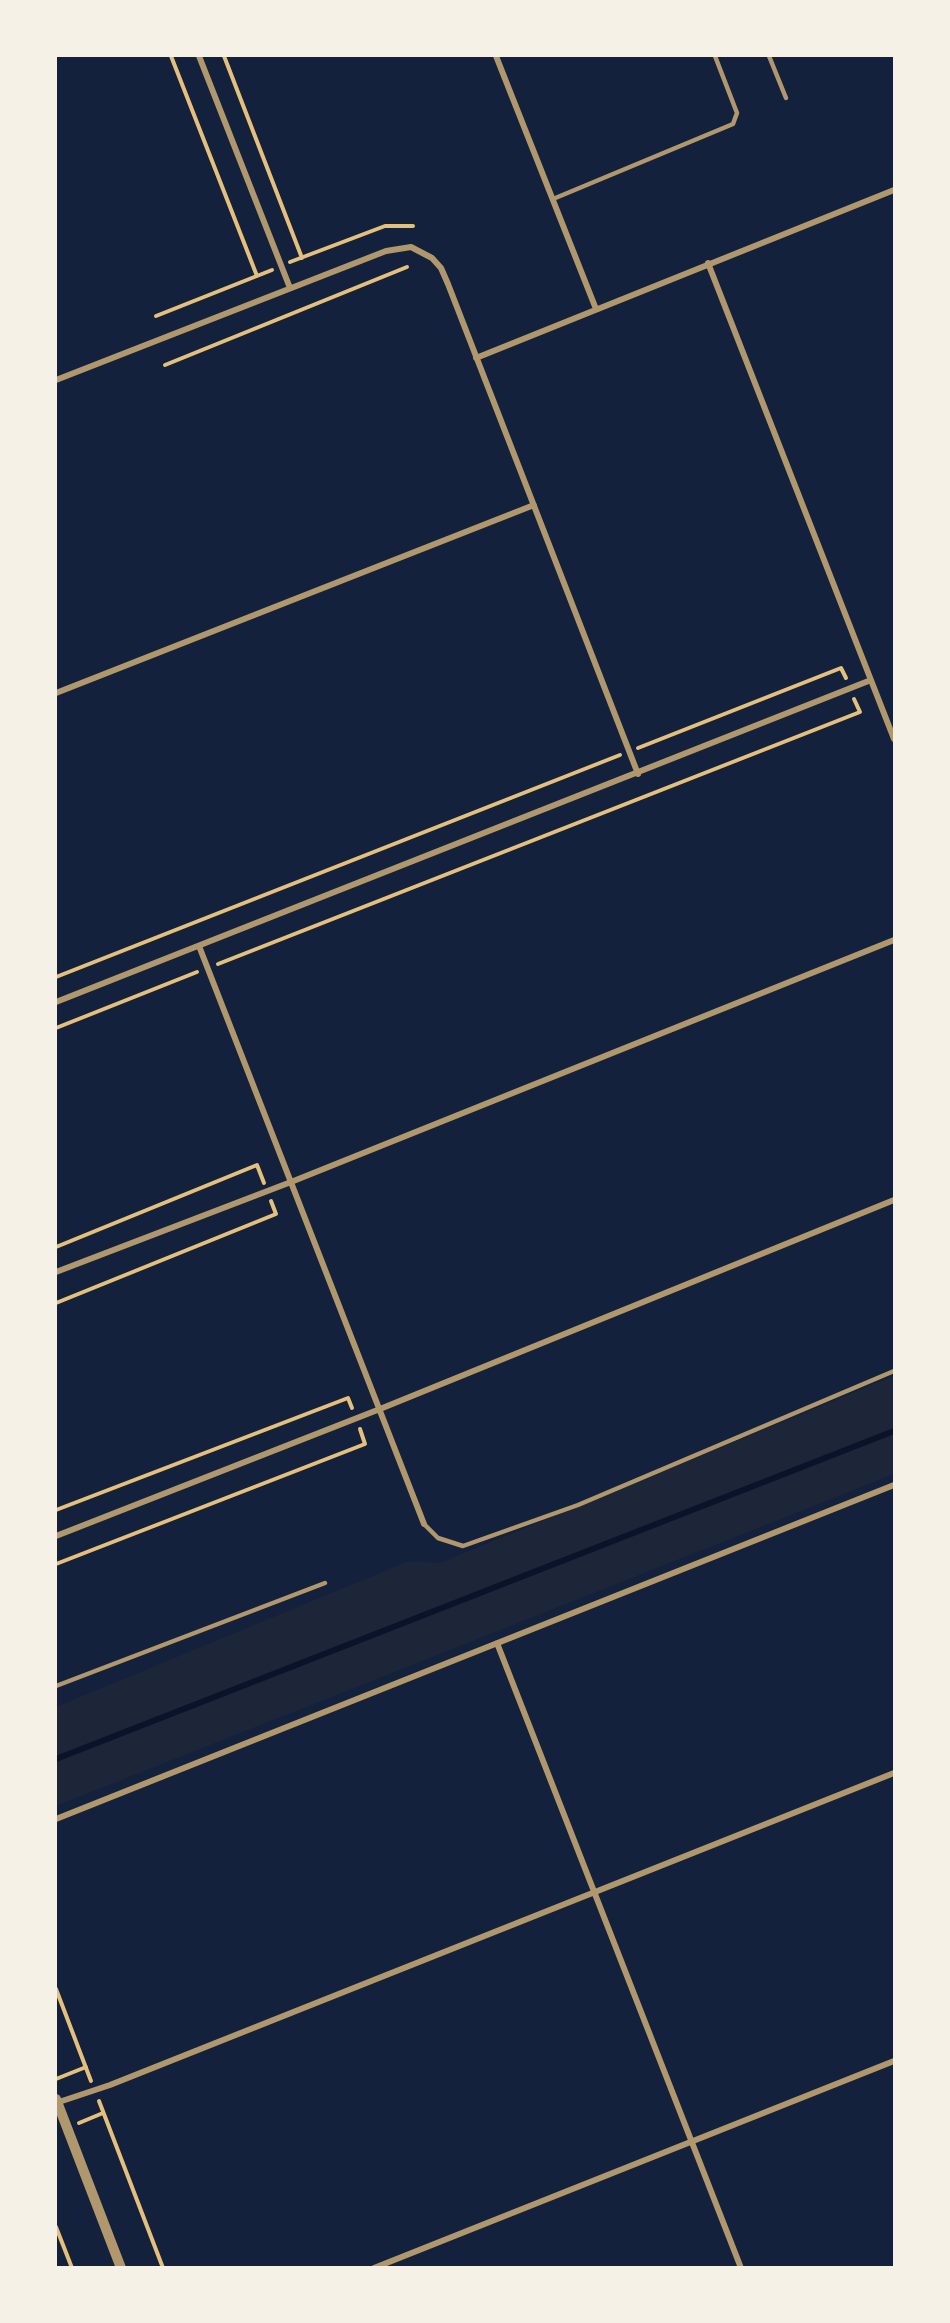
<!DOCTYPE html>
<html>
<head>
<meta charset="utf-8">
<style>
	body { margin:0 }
	#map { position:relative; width:950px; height:2323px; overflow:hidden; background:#14213d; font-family:"PT Serif",serif }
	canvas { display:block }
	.frame { position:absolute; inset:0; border:57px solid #f6f1e7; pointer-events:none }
</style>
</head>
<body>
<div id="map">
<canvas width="950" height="2323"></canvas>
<div class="frame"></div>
</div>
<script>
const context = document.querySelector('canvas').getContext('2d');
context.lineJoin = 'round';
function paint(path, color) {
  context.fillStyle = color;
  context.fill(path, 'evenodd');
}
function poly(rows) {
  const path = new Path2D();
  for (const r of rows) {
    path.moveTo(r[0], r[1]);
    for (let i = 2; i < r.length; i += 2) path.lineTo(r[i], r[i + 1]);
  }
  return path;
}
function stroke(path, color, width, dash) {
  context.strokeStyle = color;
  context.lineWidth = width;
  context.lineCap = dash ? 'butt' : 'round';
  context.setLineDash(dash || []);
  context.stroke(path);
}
const green = poly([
	[894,1376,894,1474,56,1806,56,1707,409,1561,440,1563]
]);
const stream = poly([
	[56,1759,894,1431]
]);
const path = poly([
	[171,56,257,276],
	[224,56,302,258],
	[290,262,385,226,413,226],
	[156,316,272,270],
	[165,365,407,267],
	[638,748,841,668,846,678],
	[218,964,860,712,854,699],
	[56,977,620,755],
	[56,1028,197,972],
	[56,1247,257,1165,264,1183],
	[56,1303,276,1214,271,1201],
	[56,1510,348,1398,352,1408],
	[56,1564,365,1444,360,1429],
	[56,1989,91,2081],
	[56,2079,86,2067],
	[99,2101,163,2268],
	[79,2123,103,2113],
	[56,2227,72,2268]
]);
const service = poly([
	[769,56,786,98],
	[553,199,733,124,737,113,715,56],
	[424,1524,438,1538,463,1546,578,1505,894,1371],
	[56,1686,325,1583]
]);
const minor = poly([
	[199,56,290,288],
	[496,56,596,309],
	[708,263,894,739],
	[476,358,894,190],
	[56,380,386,251,411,247,432,258,441,268,448,284,638,774],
	[56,693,534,505],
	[199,946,424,1524],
	[56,1002,871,680],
	[56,1272,291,1182,894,940],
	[56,1536,380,1409,894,1200],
	[497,1643,741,2268],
	[56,1819,894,1485],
	[56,2103,110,2085,894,1773],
	[374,2268,894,2061]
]);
const tertiary = poly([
	[56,2099,121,2268]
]);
paint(green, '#1d2539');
stroke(stream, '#0b132b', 6);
stroke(path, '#e5c07b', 4);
stroke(service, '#b1986c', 4.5);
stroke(minor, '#b1986c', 6);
stroke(tertiary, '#b1986c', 10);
</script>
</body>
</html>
